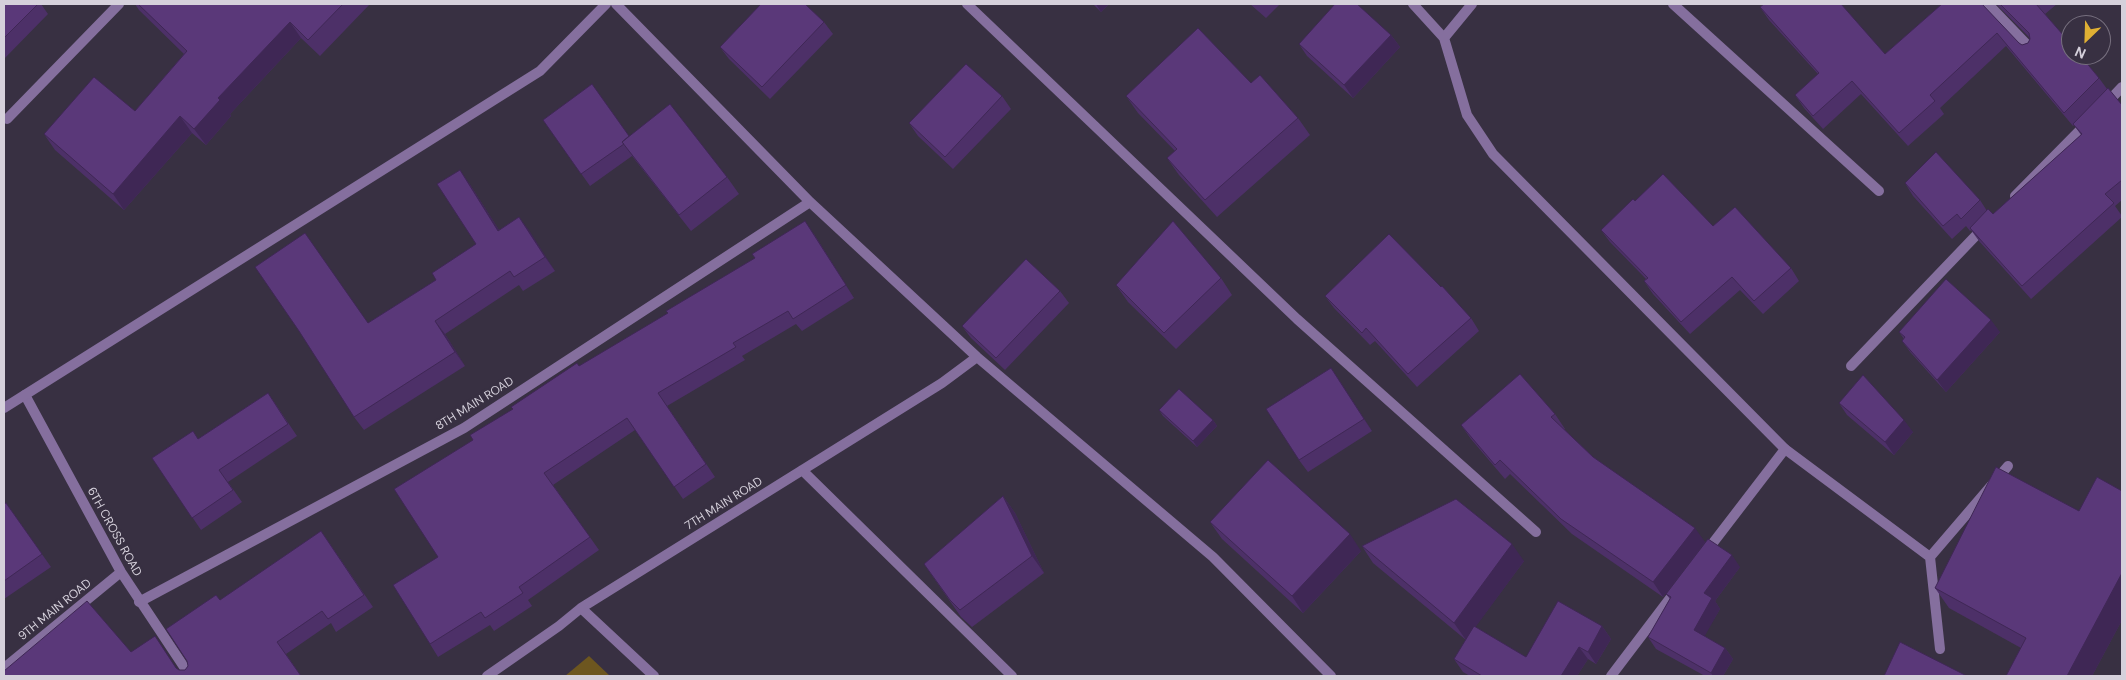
<!DOCTYPE html>
<html>
<head>
<meta charset="utf-8">
<style>
	body { margin:0 }
	#map { position:relative; width:2126px; height:680px; overflow:hidden; background:#383042; font-family:"DM Sans",sans-serif }
	canvas { display:block }
	.frame { position:absolute; inset:0; border:5px solid #d5d0db; pointer-events:none }
	.north { position:absolute; left:2061px; top:15px; width:50px; height:50px; box-sizing:border-box; background:#383042; border:1px solid #77707f; border-radius:50%; rotate:204deg; font-size:14px; font-weight:700; line-height:20px; text-align:center; color:#d5d0db }
	.north::after { content:''; display:block; margin:auto; width:18px; height:22px; background:#e0b034; clip-path:polygon(50% 0,100% 100%,50% 72%,0 100%) }
</style>
</head>
<body>
<div id="map">
<canvas width="2126" height="680"></canvas>
<div class="frame"></div>
<div class="north">N</div>
</div>
<script>
const context = document.querySelector('canvas').getContext('2d');
context.lineJoin = 'round';
function paint(path, color) {
  context.fillStyle = color;
  context.fill(path, 'evenodd');
}
function poly(rows) {
  const path = new Path2D();
  for (const r of rows) {
    path.moveTo(r[0], r[1]);
    for (let i = 2; i < r.length; i += 2) path.lineTo(r[i], r[i + 1]);
  }
  return path;
}
function stroke(path, color, width, dash) {
  context.strokeStyle = color;
  context.lineWidth = width;
  context.lineCap = dash ? 'butt' : 'round';
  context.setLineDash(dash || []);
  context.stroke(path);
}
function write(font, color, halo, rows, align = 'center') {
  context.font = font + ' "DM Sans",sans-serif';
  context.lineWidth = 5;
  context.setLineDash([]);
  context.textBaseline = 'middle';
  context.strokeStyle = halo;
  context.fillStyle = color;
  for (const [text, x, y, turn = 0] of rows) {
    context.save();
    context.translate(x, y);
    context.rotate((+turn || 0) * Math.PI / 180);
    context.textAlign = isNaN(turn) ? turn : align;
    if (halo) context.strokeText(text, 0, 0);
    context.fillText(text, 0, 0);
    context.restore();
  }
}
const green = poly([
	[589,656,610,676,565,676]
]);
const service = poly([
	[1785,449,1930,557,1940,649],
	[1930,557,2008,466]
]);
const minor = poly([
	[616,4,810,202,977,357,1213,557,1331,676],
	[967,4,1297,319,1536,532],
	[1413,4,1444,38,1467,115,1493,154,1785,449,1706,552],
	[1673,4,1879,191],
	[1988,4,2033,51],
	[1444,38,1472,4],
	[2106,104,2122,87],
	[7,119,119,4],
	[2015,196,2087,123],
	[1851,366,1985,226],
	[25,395,121,572,190,676],
	[802,470,1012,676],
	[139,602,464,428,810,202],
	[581,608,654,676],
	[4,668,121,572],
	[487,676,559,626,581,608,942,383,977,357],
	[1611,676,1677,589]
]);
const tertiary = poly([
	[4,408,540,71,606,4]
]);
const wall = poly([
	[4,4,41,4,48,14,4,59],
	[135,4,370,4,320,56,301,38,230,114,231,116,206,145,192,133,124,210,55,150,44,134,135,111,184,54,139,10],
	[1093,4,1109,4,1101,12],
	[1250,4,1280,4,1266,18],
	[1942,4,2022,45,2028,43,2030,39,2030,38,1996,4,2057,4,2045,14,2099,78,2107,89,2122,105,2122,200,2115,206,2122,216,2122,217,2031,299,1979,241,1971,230,1970,231,1966,226,1952,239,1913,196,1905,183,1980,200,1987,211,1993,214,2081,135,2074,125,2073,126,2006,46,1940,108,1944,114,1908,146,1861,94,1823,129,1804,108,1795,95,1818,74,1769,20,1760,7,1885,54],
	[824,22,833,34,770,99,729,59,720,47],
	[1391,35,1400,47,1353,98,1307,56,1299,44],
	[1251,83,1298,118,1310,135,1217,217,1179,175,1167,158,1175,151,1138,113,1126,96],
	[1002,96,1011,109,953,169,918,136,909,123],
	[543,120,629,136,727,177,739,194,691,231,632,156,590,186],
	[469,183,499,230,519,217,555,271,523,291,519,285,445,334,465,366,364,430,354,417,368,323,436,280,476,244],
	[1635,201,1713,226,1791,268,1799,281,1763,314,1740,290,1690,334,1653,294,1644,281,1646,279,1610,242,1601,230],
	[814,234,854,298,802,331,796,324,742,356,745,360,667,406,715,477,683,499,635,430,553,485,599,550,528,600,532,606,494,631,490,625,438,657,430,644,438,557,473,440,513,409,579,366],
	[1221,278,1232,295,1176,349,1128,302,1116,285],
	[1060,291,1069,303,1005,370,971,338,962,326],
	[1325,296,1471,318,1479,331,1417,387,1375,341,1370,345,1334,308],
	[1899,332,2000,332,1946,392,1911,353,1902,341,1904,339],
	[1331,368,1372,431,1308,472,1299,460],
	[268,393,297,436,228,482,242,502,201,530,152,458,198,439],
	[1839,403,1913,432,1894,455,1847,415],
	[1159,410,1213,420,1217,426,1197,447,1163,416],
	[1555,414,1565,429,1564,429,1593,457,1705,542,1663,597,1572,534,1510,474,1505,479,1471,439,1461,425],
	[2122,491,2122,620,2092,676,2006,676,2021,648,1949,608,1935,588,2079,511],
	[1003,496,1015,513,1044,573,972,627,961,617,924,564],
	[6,503,51,567,4,599,4,504],
	[1210,522,1361,551,1303,613,1222,539],
	[321,531,373,607,336,632,331,623,286,654,301,676,4,676,131,652,177,669,179,670,185,670],
	[1362,546,1524,561,1475,627,1526,657,1602,626,1611,639,1596,664,1588,659,1577,676,1470,676,1463,672,1454,659,1466,640,1373,563],
	[1740,567,1715,601,1720,609,1704,636,1725,648,1733,659,1723,676,1705,676,1656,649,1648,637,1670,599,1666,594]
]);
const shadedWall = poly([
	[1096,4,1109,4,1101,12],
	[290,22,301,38,230,114,231,116,206,145,194,129,218,98],
	[1391,35,1400,47,1353,98,1344,85],
	[180,116,192,133,124,210,113,194],
	[460,170,469,183,508,244,498,231],
	[519,217,529,230,555,271,545,257],
	[805,221,814,234,854,298,846,285],
	[1991,320,2000,332,1946,392,1937,380],
	[435,321,445,334,465,366,455,352],
	[1331,368,1340,381,1372,431,1364,419],
	[1213,420,1217,426,1197,447,1193,441],
	[1904,420,1913,432,1894,455,1885,442],
	[1003,496,1015,513,1044,573,1032,556],
	[1695,528,1705,542,1663,597,1653,582],
	[1350,534,1361,551,1303,613,1292,596],
	[1512,544,1524,561,1466,640,1454,623],
	[1732,555,1740,567,1715,601,1720,609,1702,641,1694,630,1704,593],
	[2122,573,2122,620,2092,676,2067,676],
	[1602,626,1611,639,1596,664,1588,652],
	[1579,647,1588,659,1577,676,1561,676],
	[1725,648,1733,659,1723,676,1713,676,1711,673]
]);
const building = poly([
	[4,4,38,4,4,38,4,4],
	[138,4,343,4,308,40,290,22,218,98,220,100,194,129,180,116,113,194,44,134,94,77,135,111,187,51,138,4],
	[761,4,805,4,824,22,762,87,720,47,761,4],
	[1335,4,1357,4,1391,35,1344,85,1299,44,1335,4],
	[1764,4,1841,4,1885,54,1942,4,1982,4,2019,43,2022,45,2028,43,2030,39,2029,33,2000,4,2036,4,2071,44,2071,55,2080,55,2099,78,2064,113,1997,33,1930,95,1935,101,1899,133,1852,81,1813,116,1795,95,1819,73,1760,7,1764,4],
	[1198,28,1251,83,1260,75,1298,118,1205,200,1167,158,1177,149,1126,96,1198,28],
	[966,64,1002,96,945,157,909,123,966,64],
	[592,84,629,136,622,142,624,144,581,174,543,120,592,84],
	[2108,88,2122,105,2122,180,2105,194,2114,203,2022,286,1970,228,1988,209,1993,214,2082,134,2073,124,2108,88],
	[670,104,727,177,679,215,622,142,670,104],
	[1936,152,1980,200,1961,219,1957,214,1943,226,1905,183,1936,152],
	[460,170,498,231,519,217,545,257,514,277,510,271,435,321,455,352,354,417,299,331,255,267,305,233,368,323,436,280,432,273,476,244,437,184,460,170],
	[1663,174,1713,226,1735,207,1791,268,1754,301,1732,277,1681,322,1644,281,1648,278,1601,230,1633,199,1635,201,1663,174],
	[805,221,846,285,793,319,788,311,733,343,736,347,658,393,706,464,674,487,627,418,544,473,590,537,519,587,523,593,485,618,481,612,430,644,393,585,438,557,394,489,473,440,470,435,513,409,511,407,577,363,579,366,668,313,666,311,755,258,752,254,805,221],
	[1173,221,1221,278,1164,333,1116,285,1173,221],
	[1389,234,1441,287,1442,286,1471,318,1408,374,1366,328,1362,333,1325,296,1389,234],
	[1026,259,1060,291,996,358,962,326,1026,259],
	[1946,279,1991,320,1937,380,1902,341,1905,337,1899,332,1946,279],
	[1331,368,1364,419,1299,460,1266,409,1331,368],
	[1520,374,1555,414,1551,417,1593,457,1695,528,1653,582,1561,519,1500,460,1495,465,1461,425,1520,374],
	[1863,375,1904,420,1885,442,1839,403,1863,375],
	[1179,389,1213,420,1193,441,1159,410,1179,389],
	[268,393,288,424,219,470,233,490,192,518,152,458,193,431,198,439,268,393],
	[1268,460,1350,534,1292,596,1210,522,1268,460],
	[1996,467,2079,511,2097,477,2122,491,2122,573,2067,676,2006,676,2026,638,1935,588,1996,467],
	[1003,496,1032,556,960,610,950,600,924,564,1003,496],
	[1456,499,1512,544,1454,623,1362,546,1456,499],
	[6,503,42,554,4,581,4,504,6,503],
	[321,531,364,595,328,619,322,611,277,642,301,676,4,676,4,671,87,601,131,652,155,636,176,668,179,670,185,670,188,666,187,661,166,629,216,595,220,600,321,531],
	[1708,539,1732,555,1704,593,1712,598,1694,630,1725,648,1711,673,1648,637,1671,597,1666,594,1708,539],
	[1558,601,1602,626,1588,652,1579,647,1561,676,1482,676,1454,659,1474,626,1526,657,1558,601],
	[1900,642,1967,676,1884,676,1900,642]
]);
const streetNames = [
	["8TH MAIN ROAD",475,404,-32],
	["7TH MAIN ROAD",724,504,-32],
	["6TH CROSS ROAD",114,532,61],
	["9TH MAIN ROAD",55,610,-39]
];
paint(green, '#6d561f');
stroke(service, '#856f9e', 10);
stroke(minor, '#856f9e', 10);
stroke(tertiary, '#856f9e', 10);
paint(wall, '#4d3068');
paint(shadedWall, '#3f2755');
paint(building, '#5a3879');
stroke(building, '#3f2755', 1);
write('12px', '#d5d0db', '#383042', streetNames);
</script>
</body>
</html>
